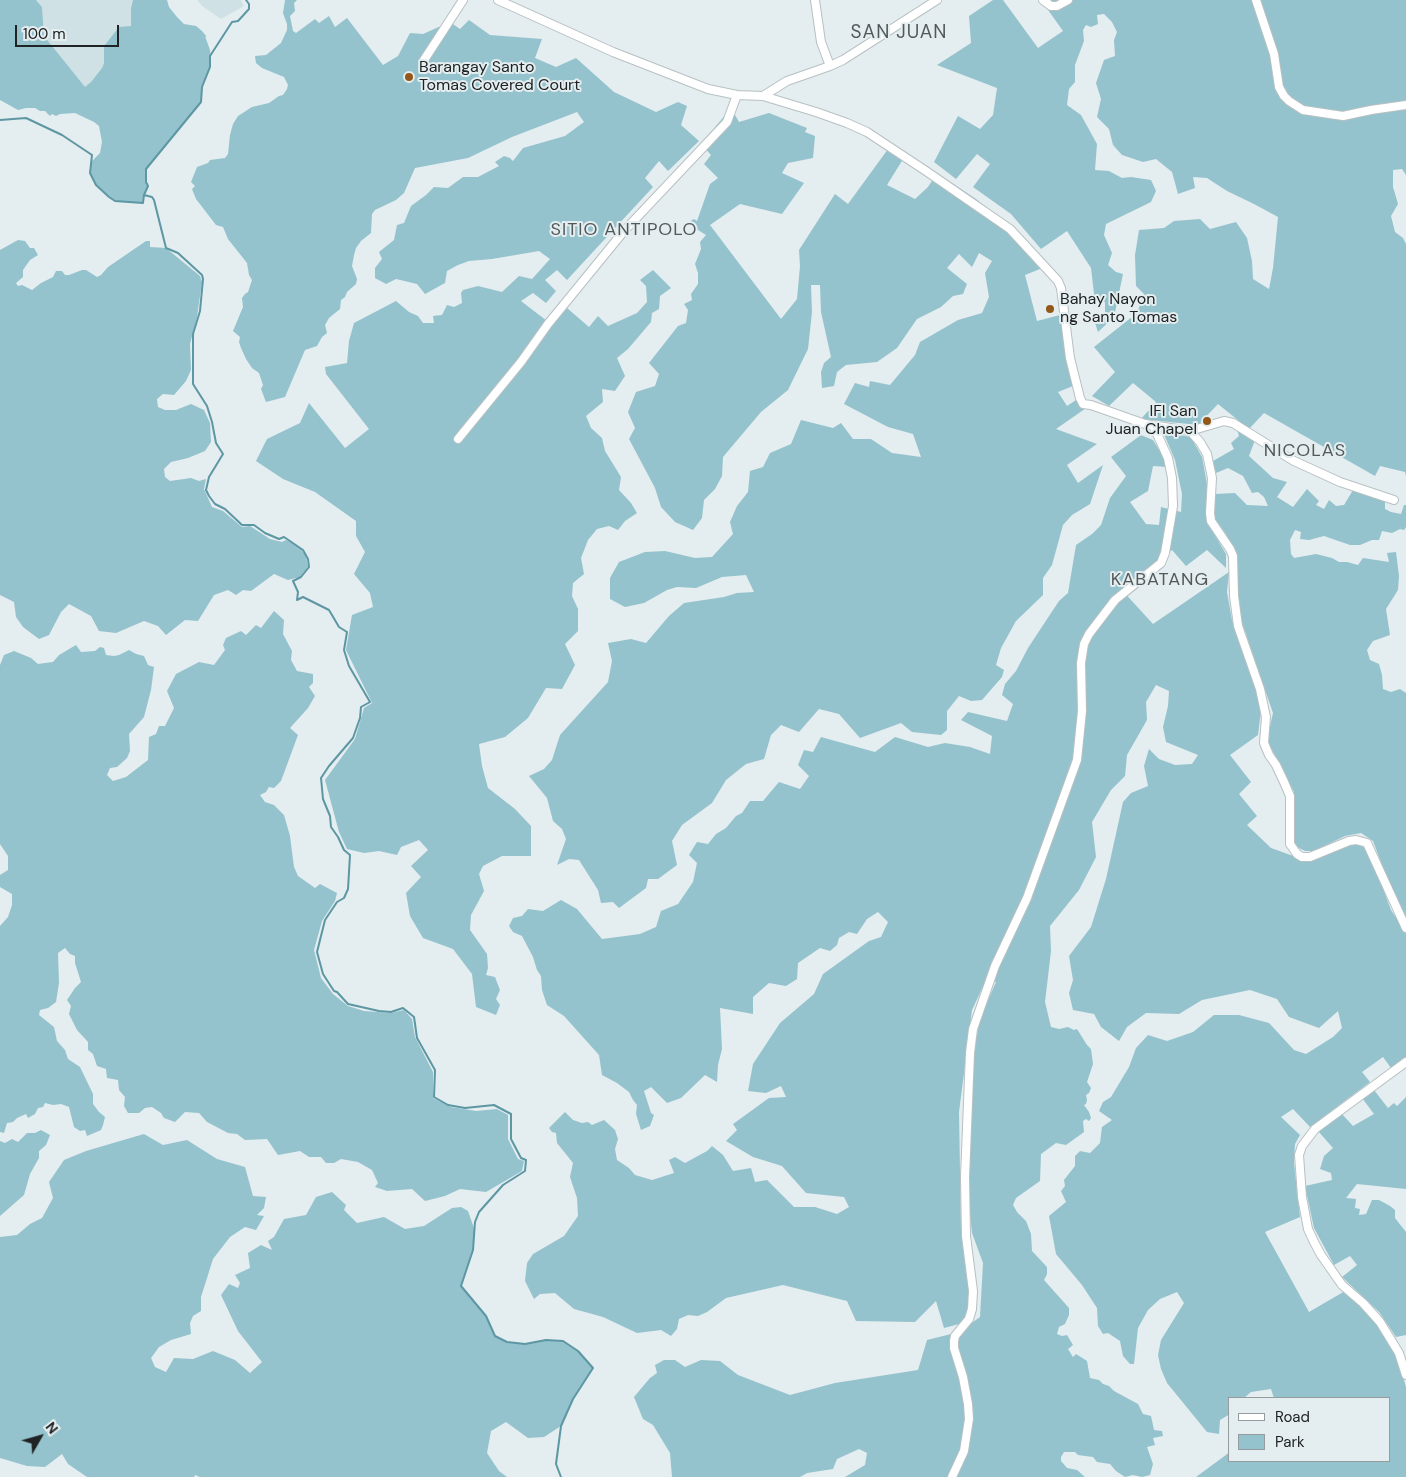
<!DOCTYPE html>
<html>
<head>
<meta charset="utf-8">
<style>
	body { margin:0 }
	#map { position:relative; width:1406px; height:1477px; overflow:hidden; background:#e4edef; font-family:"DM Sans",sans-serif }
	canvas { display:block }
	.legend { position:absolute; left:1228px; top:1397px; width:162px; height:65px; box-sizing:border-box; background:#e4edef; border:1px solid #969c9e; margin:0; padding:6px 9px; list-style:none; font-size:15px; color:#202324 }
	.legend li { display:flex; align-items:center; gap:10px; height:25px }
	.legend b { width:25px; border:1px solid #969c9e }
	.north { position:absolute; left:15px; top:1412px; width:50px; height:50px; -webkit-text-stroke:4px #e4edef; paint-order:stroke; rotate:52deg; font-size:14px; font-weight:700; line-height:20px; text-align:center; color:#202324 }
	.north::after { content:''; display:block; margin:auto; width:18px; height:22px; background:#202324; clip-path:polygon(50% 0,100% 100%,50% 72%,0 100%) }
	.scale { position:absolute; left:15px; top:25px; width:104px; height:22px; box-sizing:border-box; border:2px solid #202324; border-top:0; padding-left:6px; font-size:15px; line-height:18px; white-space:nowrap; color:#202324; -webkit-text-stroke:4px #e4edef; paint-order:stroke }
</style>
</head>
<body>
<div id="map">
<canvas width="1406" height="1477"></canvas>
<ul class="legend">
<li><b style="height:6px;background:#fff"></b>Road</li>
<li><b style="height:14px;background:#94c3cd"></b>Park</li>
</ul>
<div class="north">N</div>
<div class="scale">100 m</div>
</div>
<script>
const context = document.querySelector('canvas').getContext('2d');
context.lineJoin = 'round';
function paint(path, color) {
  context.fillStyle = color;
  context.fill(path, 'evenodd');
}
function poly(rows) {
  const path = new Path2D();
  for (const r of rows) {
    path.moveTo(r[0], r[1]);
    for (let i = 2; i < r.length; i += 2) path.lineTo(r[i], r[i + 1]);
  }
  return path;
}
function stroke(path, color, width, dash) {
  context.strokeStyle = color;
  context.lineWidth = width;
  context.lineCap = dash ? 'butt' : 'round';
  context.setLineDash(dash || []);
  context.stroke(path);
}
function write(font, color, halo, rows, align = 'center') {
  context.font = font + ' "DM Sans",sans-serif';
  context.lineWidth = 4;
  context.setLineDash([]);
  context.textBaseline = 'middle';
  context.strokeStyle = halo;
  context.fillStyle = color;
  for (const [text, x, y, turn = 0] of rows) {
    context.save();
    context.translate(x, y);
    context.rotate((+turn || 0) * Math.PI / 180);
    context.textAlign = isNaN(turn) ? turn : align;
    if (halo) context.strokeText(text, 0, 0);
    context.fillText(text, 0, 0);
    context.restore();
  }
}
const built = poly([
	[36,0,133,0,131,8,132,26,119,28,104,46,104,63,102,68,91,82,85,88,44,36,42,7],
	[197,0,241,0,244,6,221,19,202,6]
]);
const green = poly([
	[0,0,36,0,42,7,44,36,85,87,91,82,102,68,104,63,104,46,119,27,131,26,131,8,133,0,167,0,169,7,177,17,184,24,196,26,202,31,207,37,205,36,210,50,211,60,210,67,202,87,201,102,146,169,146,182,148,186,144,195,143,203,115,201,96,185,90,173,91,162,100,153,102,142,99,126,94,122,75,113,60,114,56,116,52,114,50,116,45,111,40,111,35,108,26,108,18,110,0,100],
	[285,0,297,0,294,3,295,11,290,16,293,31,296,33,315,19,319,23,329,16,335,27,347,18,383,65,398,56,410,33,423,34,450,22,460,29,469,20,490,35,542,39,535,58,556,67,576,58,614,92,656,112,678,102,687,106,681,125,699,141,668,171,659,161,645,178,653,187,567,280,557,270,545,280,556,291,546,303,533,293,521,301,547,321,560,302,589,327,598,316,608,326,637,313,647,302,646,286,640,280,653,270,671,288,660,296,659,309,652,313,651,322,628,349,617,358,625,376,615,391,602,389,603,402,586,416,591,428,602,438,605,451,621,477,619,490,631,503,637,513,625,521,618,530,609,526,597,529,588,540,581,558,584,574,573,583,572,596,578,609,578,631,565,644,575,665,562,689,546,688,528,718,505,737,479,744,482,766,488,788,515,809,531,826,531,856,502,856,483,866,479,874,484,891,471,915,470,930,487,954,488,968,486,975,495,977,500,990,496,999,500,1005,496,1015,476,1007,472,974,453,949,423,938,410,916,406,893,421,877,411,866,428,850,419,840,401,847,397,855,379,851,364,853,347,849,339,832,325,780,355,739,364,708,372,703,346,650,352,615,373,607,370,593,354,574,365,552,356,536,356,521,315,492,283,479,256,461,267,439,300,423,309,403,345,448,369,429,326,374,325,367,347,363,349,341,354,323,396,301,409,312,418,316,423,323,434,323,433,316,442,315,447,305,454,307,462,303,461,293,463,290,478,286,502,292,519,276,532,279,550,259,539,251,492,259,469,261,458,265,447,271,445,283,425,294,417,284,396,279,386,284,375,278,375,268,382,259,379,252,394,240,397,225,404,223,411,206,426,195,434,187,448,188,463,177,478,177,499,166,495,162,504,156,510,158,513,161,523,148,565,136,584,122,577,112,512,137,468,158,415,168,404,193,396,200,375,210,372,214,371,233,361,241,356,248,354,255,352,266,357,279,356,284,347,292,345,297,341,300,340,309,329,318,325,325,327,333,322,337,317,346,305,350,285,397,266,402,261,389,263,385,259,373,252,368,246,359,241,348,239,342,240,337,233,331,243,307,242,298,245,294,248,292,252,280,249,275,247,263,228,239,223,227,216,225,196,199,192,189,195,186,191,182,197,167,208,163,210,160,225,158,228,154,230,135,233,124,238,116,252,107,269,103,279,96,283,95,287,89,288,85,284,77,262,68,256,63,255,56,266,55,281,43,287,30,287,24,283,13],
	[993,0,1003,0,1038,48,1063,31,1041,0,1406,0,1406,175,1402,169,1393,170,1393,187,1398,204,1391,216,1395,232,1403,238,1406,244,1406,476,1405,472,1380,466,1375,476,1264,413,1249,429,1218,404,1198,425,1141,419,1156,402,1133,383,1109,406,1092,396,1115,372,1094,347,1137,313,1144,294,1136,286,1135,255,1139,230,1164,228,1174,221,1200,219,1210,229,1236,222,1247,238,1252,261,1253,279,1269,289,1273,268,1278,217,1254,204,1227,191,1207,178,1193,177,1195,188,1178,194,1172,172,1156,159,1143,162,1122,155,1113,145,1109,129,1097,117,1101,99,1096,83,1104,60,1115,56,1114,40,1117,32,1112,22,1104,14,1097,15,1098,24,1091,27,1086,25,1083,30,1084,41,1075,65,1075,82,1069,89,1067,105,1081,115,1097,144,1095,170,1109,171,1122,178,1131,177,1151,180,1156,191,1151,202,1106,224,1104,235,1112,253,1108,265,1116,272,1123,274,1114,317,1098,332,1095,323,1105,312,1105,302,1095,302,1091,268,1067,231,1041,249,1011,214,973,187,990,164,977,154,956,179,934,162,958,116,980,129,993,115,997,88,937,65,971,43,969,16],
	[731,108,739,122,769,113,807,128,805,132,815,136,813,158,788,163,782,173,804,183,782,214,740,204,710,225,781,319,797,299,800,266,799,250,835,194,848,204,891,145,905,156,887,185,915,199,928,187,937,173,976,199,1009,226,1045,267,1025,275,1037,321,1060,315,1073,386,1058,392,1067,406,1079,398,1089,406,1056,429,1097,444,1067,465,1078,483,1103,465,1090,504,1072,515,1063,525,1052,565,1043,578,1043,595,1016,621,1001,648,996,665,1004,670,1002,677,982,700,971,701,959,696,947,711,947,730,941,735,912,732,901,723,860,738,839,714,819,709,799,732,781,725,771,735,764,759,746,764,726,780,712,803,682,825,672,841,677,865,658,879,648,879,646,888,619,908,613,902,601,903,598,890,579,860,569,859,557,865,566,839,562,829,553,821,547,798,529,776,544,769,552,760,560,735,608,682,612,661,608,643,631,639,646,643,669,616,684,603,724,597,737,593,754,592,746,575,722,577,696,588,677,587,667,590,644,603,625,607,610,599,610,578,619,562,645,552,665,551,695,558,712,557,733,534,730,522,737,506,748,492,750,471,763,467,770,453,791,444,801,420,833,428,841,423,853,439,871,439,892,453,921,457,913,434,888,427,844,404,855,383,869,387,870,381,890,385,915,355,920,342,958,320,982,313,989,297,985,273,992,261,979,253,972,267,959,254,947,268,967,284,963,294,953,296,941,307,917,319,897,348,877,362,846,365,837,372,834,386,822,388,821,372,824,363,831,357,821,312,820,285,811,285,812,312,808,349,788,390,761,412,723,457,722,476,715,489,704,500,702,518,693,530,675,522,661,507,655,488,629,439,635,428,628,412,636,392,655,386,659,374,649,363,678,326,686,323,688,310,684,304,692,300,691,294,698,284,698,273,695,264,701,249,700,242,706,235,687,223,694,219,697,221,710,184,718,178,704,164,711,155,701,144],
	[18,240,25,241,30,248,34,248,38,255,30,260,23,270,23,277,16,283,18,286,22,285,32,290,41,283,53,277,56,271,62,271,65,275,69,275,82,270,86,270,97,277,101,275,108,267,146,241,150,241,150,247,166,248,200,276,202,282,197,317,190,344,191,370,186,381,174,395,163,394,157,399,158,407,165,410,176,410,191,404,204,410,210,423,211,442,205,451,188,458,171,462,164,469,165,477,170,481,191,478,199,481,206,479,204,489,212,507,223,511,242,527,250,526,270,539,282,542,286,540,299,547,306,556,308,567,300,577,288,580,274,574,251,591,243,590,236,595,228,590,214,595,198,621,185,620,166,635,158,626,144,621,116,633,99,631,91,616,69,604,61,612,49,635,39,639,23,627,16,617,14,602,0,595,0,250],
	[1236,426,1255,440,1249,456,1273,478,1287,482,1277,497,1293,507,1307,489,1319,501,1316,505,1324,509,1329,500,1336,506,1344,505,1353,490,1385,499,1385,509,1391,512,1401,514,1404,505,1406,505,1406,527,1404,530,1400,529,1392,533,1382,531,1379,540,1372,540,1360,545,1350,545,1324,536,1309,540,1300,539,1301,532,1295,530,1290,540,1291,554,1294,558,1316,554,1332,558,1339,562,1347,562,1358,565,1363,558,1389,562,1387,553,1396,552,1399,576,1398,590,1386,609,1390,635,1373,641,1367,650,1370,660,1379,664,1382,675,1383,689,1391,692,1400,689,1406,693,1406,920,1398,907,1373,841,1361,833,1345,836,1314,851,1305,851,1295,846,1292,835,1294,815,1294,792,1267,740,1273,713,1238,611,1235,552,1226,534,1215,519,1215,494,1235,493,1247,505,1268,506,1264,497,1258,492,1252,493,1243,476,1228,468,1216,473,1213,461,1234,449,1231,443,1239,436],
	[1163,432,1191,437,1202,457,1207,484,1206,520,1226,554,1226,568,1207,550,1186,566,1172,550,1151,568,1121,589,1153,624,1229,572,1227,592,1232,620,1256,687,1261,711,1258,735,1230,755,1251,782,1239,794,1257,816,1247,825,1271,848,1296,857,1348,845,1362,845,1371,857,1391,910,1406,933,1406,1057,1391,1068,1383,1057,1362,1072,1370,1082,1310,1127,1293,1109,1281,1117,1300,1135,1295,1144,1294,1163,1300,1217,1265,1232,1309,1312,1345,1291,1373,1318,1394,1347,1406,1387,1406,1477,1196,1477,1230,1452,1230,1461,1390,1461,1390,1398,1274,1398,1271,1389,1251,1392,1244,1398,1230,1398,1230,1414,1220,1420,1219,1434,1207,1432,1167,1383,1161,1369,1158,1355,1161,1340,1184,1303,1177,1292,1160,1299,1148,1310,1138,1328,1134,1364,1130,1364,1123,1356,1120,1341,1108,1333,1103,1334,1098,1326,1097,1308,1082,1285,1056,1254,1049,1216,1066,1202,1061,1191,1065,1186,1064,1180,1075,1166,1075,1156,1080,1151,1090,1153,1100,1143,1102,1127,1112,1120,1099,1111,1103,1102,1111,1097,1129,1067,1136,1048,1148,1035,1167,1041,1193,1032,1214,1015,1239,1015,1269,1023,1294,1050,1306,1054,1333,1037,1342,1028,1338,1011,1319,1028,1289,1017,1277,999,1250,990,1202,1000,1179,1014,1146,1013,1127,1027,1119,1041,1101,1027,1094,1014,1073,1010,1069,993,1073,980,1069,956,1091,927,1106,879,1123,802,1131,793,1148,786,1144,766,1149,749,1159,759,1175,765,1192,764,1198,755,1166,742,1163,727,1168,706,1169,691,1156,685,1146,702,1147,720,1127,755,1125,776,1111,790,1092,822,1096,857,1079,890,1050,926,1051,951,1045,1002,1051,1027,1059,1029,1068,1027,1074,1030,1077,1029,1087,1045,1091,1049,1093,1064,1087,1082,1091,1088,1089,1093,1086,1095,1087,1100,1086,1104,1084,1105,1089,1112,1091,1118,1089,1121,1086,1119,1083,1121,1084,1132,1066,1145,1056,1143,1041,1154,1040,1181,1016,1198,1013,1205,1017,1212,1026,1221,1031,1234,1032,1251,1047,1267,1047,1274,1044,1280,1069,1308,1069,1315,1065,1324,1059,1327,1057,1334,1062,1336,1067,1335,1073,1345,1068,1349,1073,1357,1076,1354,1087,1361,1090,1378,1099,1380,1103,1384,1109,1386,1114,1391,1138,1404,1143,1414,1151,1416,1154,1430,1162,1431,1163,1436,1153,1438,1155,1445,1147,1447,1153,1464,1150,1475,1142,1477,1133,1475,1125,1477,1116,1471,1110,1464,1097,1462,1093,1457,1078,1455,1075,1452,1064,1452,1061,1457,1061,1461,1067,1468,1077,1470,1085,1477,845,1477,865,1465,867,1453,859,1449,837,1459,833,1469,807,1473,800,1477,672,1477,670,1453,653,1425,643,1419,634,1397,650,1378,657,1373,655,1365,664,1360,675,1360,685,1367,701,1360,720,1361,738,1375,790,1395,835,1383,918,1370,927,1340,959,1332,980,1317,983,1263,972,1233,965,1165,968,1076,981,1016,996,982,987,978,972,1010,959,1112,961,1229,971,1298,963,1323,944,1328,936,1301,915,1322,856,1321,847,1301,783,1285,726,1298,707,1312,698,1316,688,1315,679,1319,677,1329,671,1336,661,1330,637,1333,603,1317,574,1309,555,1293,540,1294,534,1299,525,1281,527,1263,533,1254,564,1236,578,1216,577,1198,570,1177,573,1163,557,1143,556,1133,552,1132,549,1128,565,1112,573,1120,582,1123,588,1122,592,1125,604,1120,615,1130,618,1139,615,1149,617,1160,629,1168,635,1175,652,1180,674,1173,669,1160,675,1157,685,1163,707,1151,712,1146,723,1155,733,1171,751,1168,755,1182,767,1180,794,1207,815,1207,837,1214,849,1207,844,1197,806,1193,782,1166,753,1157,726,1141,737,1130,733,1124,769,1098,786,1097,781,1086,766,1093,748,1091,753,1064,780,1023,814,994,823,974,869,941,881,937,888,922,878,912,867,919,857,934,849,932,839,938,837,945,830,951,820,948,798,963,797,979,786,986,769,983,753,997,753,1014,720,1008,722,1049,718,1065,717,1082,705,1075,681,1098,667,1103,651,1087,644,1091,651,1113,654,1115,650,1126,641,1130,636,1114,637,1105,633,1100,629,1092,617,1083,602,1075,599,1055,564,1016,547,1005,542,990,541,976,537,970,533,957,522,936,513,932,509,926,513,918,522,916,528,909,543,911,561,900,577,909,602,939,640,934,656,927,661,911,678,904,693,882,697,863,689,855,697,842,708,844,716,834,726,828,736,816,742,813,750,801,763,801,779,782,800,789,809,776,798,765,804,750,813,752,821,737,875,752,895,737,928,747,945,743,970,747,990,754,992,736,961,720,968,712,1007,721,1013,704,1002,695,1005,684,1016,671,1028,648,1059,601,1068,593,1076,545,1092,534,1101,525,1110,498,1126,476,1111,457,1141,435,1153,440,1163,456,1168,467,1153,466,1148,491,1130,502,1146,524,1159,525,1161,507,1181,512,1182,494,1175,460],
	[274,611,284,620,283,634,292,651,291,660,297,671,313,674,313,683,309,687,315,696,308,708,290,728,298,735,281,781,274,788,269,787,266,792,260,795,265,802,274,805,284,815,290,836,294,867,298,876,315,888,320,884,337,893,335,901,322,921,314,950,321,978,333,994,348,1006,364,1011,391,1013,404,1010,412,1019,415,1037,433,1072,433,1098,451,1107,476,1111,497,1109,508,1115,508,1139,518,1159,524,1161,522,1171,486,1192,460,1189,445,1196,425,1201,412,1189,387,1191,375,1187,378,1183,372,1170,358,1162,341,1159,334,1163,326,1163,321,1157,309,1157,300,1151,278,1155,267,1139,245,1140,237,1134,228,1133,207,1122,199,1113,185,1112,175,1122,164,1118,161,1113,152,1107,145,1108,139,1113,128,1113,124,1106,125,1097,119,1090,118,1080,107,1078,106,1069,97,1066,93,1054,88,1050,88,1042,77,1030,69,1014,71,1006,67,1000,75,988,81,982,75,963,75,956,70,954,65,948,58,953,59,983,56,1002,48,1008,40,1010,39,1015,54,1027,57,1041,65,1050,68,1059,80,1067,93,1094,93,1104,99,1112,105,1117,103,1125,101,1130,87,1136,85,1130,80,1131,74,1127,69,1107,61,1104,53,1105,45,1103,43,1107,38,1108,35,1114,28,1118,26,1114,17,1118,13,1122,7,1123,4,1133,0,1132,0,926,8,917,12,905,12,894,0,887,0,875,8,870,8,856,0,844,0,665,4,655,14,651,31,658,38,664,45,663,53,662,59,655,76,645,81,652,95,651,100,647,104,648,106,655,114,656,119,655,129,650,136,654,144,656,148,665,154,667,151,690,144,717,129,734,130,751,127,758,117,767,110,768,107,775,113,781,126,777,148,760,149,737,156,734,159,726,165,726,174,708,167,691,176,674,199,662,214,665,225,650,223,645,226,638,241,631,246,635,256,625,261,628],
	[1374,1090,1388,1108,1394,1103,1397,1106,1406,1097,1406,1189,1357,1184,1346,1198,1356,1199,1355,1208,1360,1209,1359,1215,1366,1214,1372,1200,1379,1200,1390,1206,1395,1210,1395,1218,1406,1232,1406,1335,1396,1337,1379,1312,1342,1277,1357,1265,1350,1256,1334,1265,1314,1228,1305,1186,1332,1180,1331,1173,1320,1169,1324,1156,1333,1148,1318,1131,1341,1113,1353,1126,1374,1114,1362,1098],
	[41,1130,50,1135,46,1145,39,1151,39,1158,30,1174,24,1195,0,1216,0,1141,5,1143,12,1139,18,1142,27,1133,35,1133],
	[144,1134,163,1145,187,1140,217,1159,245,1167,253,1196,266,1197,264,1208,257,1215,264,1216,256,1230,245,1227,230,1237,213,1259,201,1297,201,1311,193,1316,190,1323,191,1334,171,1340,159,1347,151,1358,155,1367,166,1372,174,1358,193,1359,213,1351,235,1360,250,1373,262,1362,238,1331,221,1295,229,1284,238,1288,240,1283,235,1275,250,1268,248,1253,261,1245,272,1250,268,1241,274,1237,284,1219,306,1215,316,1197,332,1192,346,1205,344,1210,357,1223,384,1217,405,1229,424,1226,452,1208,461,1207,468,1211,475,1231,473,1250,461,1286,486,1316,495,1336,507,1342,525,1344,546,1340,563,1341,578,1351,593,1368,573,1399,561,1426,544,1437,528,1438,506,1422,491,1431,487,1453,499,1471,507,1477,200,1477,195,1475,194,1477,87,1477,68,1464,62,1454,45,1467,27,1466,0,1458,0,1237,17,1235,30,1224,42,1218,53,1198,49,1182,64,1160,86,1151]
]);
const stream = poly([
	[0,120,26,118,62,135,92,155,90,173,96,185,109,197,115,201,143,203,144,195,148,186,146,182,146,169,201,102,202,87,210,67,210,56,232,22,238,21,249,9,249,4,246,0],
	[144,195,152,197,154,200,166,248,178,253,202,275,203,279,200,311,193,334,193,384,207,406,212,422,216,443,223,454,209,477,206,490,209,496,215,504,225,509,242,525,254,525,265,533,279,539,284,537,303,550,308,559,309,567,301,577,293,581,298,592,297,600,303,597,329,610,339,627,347,632,344,650,349,666,370,702,361,707,360,718,353,738,329,766,321,778,323,799,330,816,331,827,338,837,344,850,350,855,348,889,344,898,337,902,325,920,317,952,323,974,334,991,337,992,348,1004,379,1011,391,1012,403,1008,414,1017,417,1038,435,1070,434,1097,448,1105,465,1108,494,1105,511,1114,511,1139,521,1158,526,1160,525,1171,503,1185,479,1212,475,1222,473,1250,461,1286,486,1316,495,1336,507,1342,525,1344,546,1340,563,1341,578,1351,593,1368,573,1399,561,1426,556,1464,561,1477]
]);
const minor = poly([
	[498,0,613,52,708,89,737,95,763,96,816,112,847,123,867,132,926,171,1010,229,1058,281,1061,288,1070,358,1080,398,1083,404,1091,405,1145,424,1190,431,1200,442,1207,454,1212,478,1210,513,1211,521,1230,549,1233,556,1234,596,1238,626,1260,689,1266,717,1264,743,1269,755,1276,765,1284,782,1290,796,1290,844,1297,854,1302,857,1310,857,1349,841,1356,840,1367,843,1406,928],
	[815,0,821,42,830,66],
	[1043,0,1051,6,1057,6,1068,0],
	[1256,0,1274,54,1279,87,1284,96,1289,101,1303,110,1343,116,1371,110,1406,105],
	[424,60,463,0],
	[763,96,787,81,830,66,843,60,937,0],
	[1190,431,1224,421,1233,423,1294,461,1340,482,1394,500],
	[458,439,521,362,548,324,624,231,727,122,737,95],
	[1406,1062,1315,1129,1302,1146,1299,1155,1302,1197,1308,1229,1314,1242,1321,1255,1342,1285,1363,1303,1380,1322,1399,1353,1406,1375],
	[952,1477,964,1451,969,1419,968,1404,963,1377,954,1348,954,1341,955,1336,969,1319,972,1309,973,1291,966,1236,965,1177,970,1053,973,1029,995,966,1027,898,1077,760,1082,711,1081,663,1084,644,1089,634,1115,600,1161,563,1165,553,1173,506,1172,478,1168,458,1153,425]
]);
const markers = [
	[409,77,5,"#935718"],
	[1050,309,5,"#935718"],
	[1207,421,5,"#935718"]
];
const poiNames = [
	["Barangay Santo",419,68],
	["Tomas Covered Court",419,86],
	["Bahay Nayon",1060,300],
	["ng Santo Tomas",1060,318],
	["IFI San",1197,412,"right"],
	["Juan Chapel",1197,430,"right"]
];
const neighbourhoodNames = [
	["SITIO ANTIPOLO",624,230],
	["NICOLAS",1305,451],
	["KABATANG",1160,580]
];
const quarterNames = [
	["SAN JUAN",899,33]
];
paint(built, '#d0e1e5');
paint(green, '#94c3cd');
stroke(stream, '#5c97a3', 2);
stroke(minor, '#b8c0c2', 10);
stroke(minor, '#fff', 8);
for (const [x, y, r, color] of markers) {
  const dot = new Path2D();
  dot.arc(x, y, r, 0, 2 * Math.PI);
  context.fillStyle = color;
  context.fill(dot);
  stroke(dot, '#e4edef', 2);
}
write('16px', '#202324', '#e4edef', poiNames, 'left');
context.letterSpacing = '1px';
write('18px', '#52595a', '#e4edef', neighbourhoodNames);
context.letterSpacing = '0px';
context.letterSpacing = '1px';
write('19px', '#52595a', '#e4edef', quarterNames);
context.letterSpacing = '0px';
</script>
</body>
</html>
